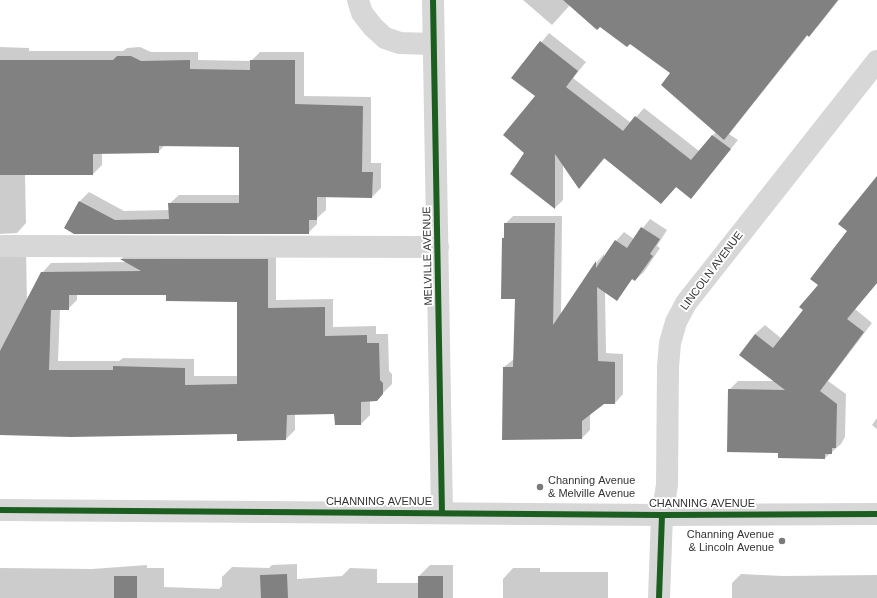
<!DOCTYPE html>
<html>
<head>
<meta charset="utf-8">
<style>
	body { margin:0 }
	canvas { display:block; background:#fff }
</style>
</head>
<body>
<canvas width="877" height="598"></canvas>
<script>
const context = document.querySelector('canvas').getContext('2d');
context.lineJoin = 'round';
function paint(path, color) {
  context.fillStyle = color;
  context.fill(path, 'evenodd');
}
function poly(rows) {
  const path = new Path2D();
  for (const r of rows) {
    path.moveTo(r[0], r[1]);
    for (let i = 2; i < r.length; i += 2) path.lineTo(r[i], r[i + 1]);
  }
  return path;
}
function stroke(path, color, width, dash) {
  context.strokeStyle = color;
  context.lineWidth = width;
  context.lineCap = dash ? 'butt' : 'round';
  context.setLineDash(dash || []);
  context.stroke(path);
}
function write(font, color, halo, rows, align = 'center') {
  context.font = font + ' Helvetica,sans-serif';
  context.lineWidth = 4;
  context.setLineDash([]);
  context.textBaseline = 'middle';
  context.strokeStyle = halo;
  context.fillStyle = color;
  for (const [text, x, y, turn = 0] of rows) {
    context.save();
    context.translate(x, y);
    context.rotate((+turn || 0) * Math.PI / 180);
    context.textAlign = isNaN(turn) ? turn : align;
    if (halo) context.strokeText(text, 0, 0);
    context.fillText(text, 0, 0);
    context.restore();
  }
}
const shadow = poly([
	[523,0,839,0,818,26,808,35,729,134,738,140,691,198,677,186,661,203,605,158,579,188,563,163,563,200,555,208,525,153,536,96,512,78,549,33,586,62,573,78,631,123,644,108,699,151,716,132,671,73,630,43,570,5,552,25],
	[0,47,29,48,29,51,123,51,127,48,140,47,151,52,198,52,198,60,251,61,260,52,304,52,304,96,371,97,371,163,381,163,381,188,372,197,326,197,326,210,317,218,317,224,308,233,75,233,80,201,89,192,124,211,170,210,169,204,179,195,240,195,240,146,165,145,158,152,102,153,102,165,93,174,25,174,26,223,17,233,0,234],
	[877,178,877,283,855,309,872,323,828,381,846,394,845,437,841,444,825,458,779,452,729,390,738,381,775,381,755,334,765,325,782,339,804,310,819,285],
	[513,216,562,216,561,315,597,262,604,254,604,259,616,241,624,232,634,239,650,219,667,230,657,246,660,248,644,272,635,280,633,278,617,299,605,291,606,353,623,354,623,394,615,403,604,403,590,414,590,430,582,438,504,367,514,359,516,298,502,298,503,238,505,236,505,224],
	[0,245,26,250,27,302,42,273,51,263,128,262,121,259,130,250,276,250,276,300,333,299,333,327,376,326,376,334,388,334,389,371,392,374,392,384,376,400,370,400,370,415,361,424,335,413,295,414,295,430,286,439,238,433,0,435],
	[77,294,167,294,238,301,238,376,194,376,194,359,123,358,119,361,58,361,60,309,68,309,77,300],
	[877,418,877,429,872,425],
	[297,564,297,579,342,576,350,568,377,569,377,583,419,583,419,576,430,565,453,565,453,598,0,598,0,568,92,569,147,565,147,568,164,568,164,587,219,589,222,586,222,577,232,567,269,568,272,565],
	[513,568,540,568,540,572,608,572,608,598,503,598,503,579],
	[741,574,783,576,877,575,877,598,732,598,732,583]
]);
const building = poly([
	[563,0,838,0,809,37,807,35,724,140,661,85,670,73,630,44,627,47,600,27,597,30],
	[540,41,578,71,566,87,623,131,635,116,691,160,712,135,731,149,691,199,676,187,661,204,604,158,579,189,555,154,555,209,510,174,524,153,503,135,535,96,511,78],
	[117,56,131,56,141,61,190,60,190,69,250,70,250,60,295,60,295,104,363,106,362,172,373,172,372,198,317,197,317,220,309,220,309,234,74,234,64,228,79,201,115,220,169,219,168,203,239,203,239,147,159,146,159,153,93,154,93,175,0,175,0,60,113,60],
	[877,176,877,283,847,319,864,332,820,391,837,404,836,448,832,448,832,454,825,454,825,459,778,458,778,453,727,452,728,389,785,390,739,355,755,334,773,348,803,310,799,307,818,285,810,279,847,231,838,224],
	[504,223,555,223,553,325,596,261,596,268,615,240,627,248,641,227,660,239,650,254,653,256,635,281,632,279,617,301,597,287,598,361,615,362,615,404,604,404,582,421,582,439,502,440,503,367,513,367,515,299,501,299,502,238,504,238],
	[120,259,268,259,268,308,325,307,325,336,367,335,367,343,379,343,380,380,383,383,383,394,377,401,361,402,361,425,335,425,334,414,287,415,286,440,237,441,237,434,71,437,0,435,0,351,41,272,141,271],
	[69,295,166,295,166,301,237,302,237,384,185,385,185,368,113,366,113,370,49,370,51,310,69,310],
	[287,574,288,598,261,598,260,575],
	[114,576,137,576,137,598,114,598],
	[418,576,443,576,443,598,418,598]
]);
const minor = poly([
	[358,0,362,13,373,27,385,38,400,43,434,44],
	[433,0,442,513],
	[0,246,438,247],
	[0,510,662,515,877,514],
	[659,598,662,515,667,485,668,367,670,343,676,322,686,303,877,61]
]);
const cycleway = poly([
	[433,0,442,513],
	[0,510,662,515,877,514],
	[659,598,662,515]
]);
const markers = [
	[540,487,4,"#7a7a7a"],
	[782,541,4,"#7a7a7a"]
];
const streetNames = [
	["MELVILLE AVENUE",428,256,-91],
	["LINCOLN AVENUE",712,271,-53],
	["CHANNING AVENUE",379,502],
	["CHANNING AVENUE",702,504]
];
const poiNames = [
	["Channing Avenue",548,481],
	["& Melville Avenue",548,494],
	["Channing Avenue",774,535,"right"],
	["& Lincoln Avenue",774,548,"right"]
];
paint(shadow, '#0003');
paint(building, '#818181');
stroke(minor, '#d7d7d7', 22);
stroke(cycleway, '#1b5e20', 6);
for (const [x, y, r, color] of markers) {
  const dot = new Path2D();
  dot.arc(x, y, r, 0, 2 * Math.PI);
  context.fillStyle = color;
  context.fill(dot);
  stroke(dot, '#fff', 1.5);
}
write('11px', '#333', '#fff', streetNames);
write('11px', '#333', '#fff', poiNames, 'left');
</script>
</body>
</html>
